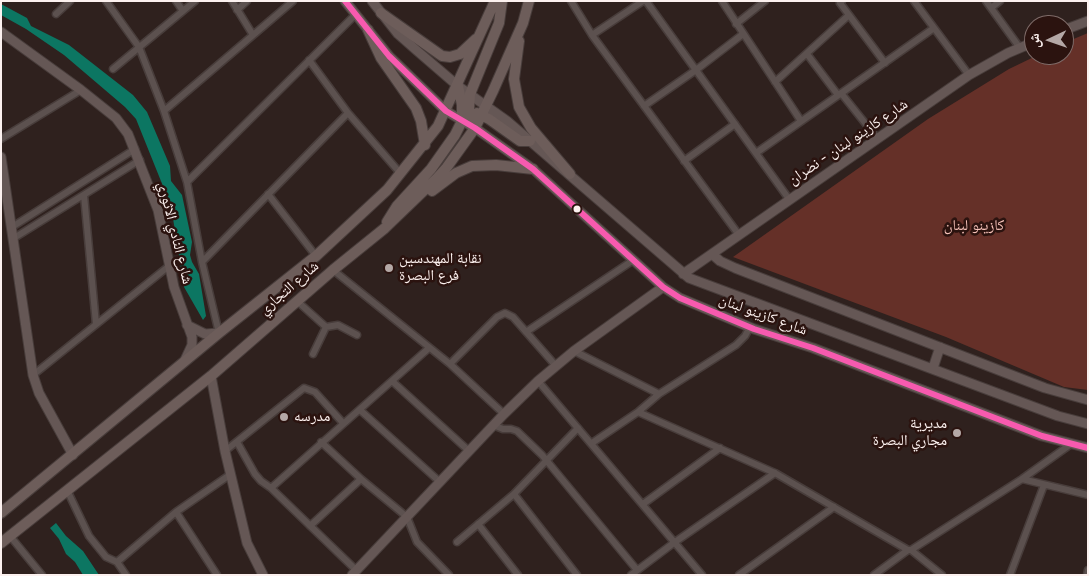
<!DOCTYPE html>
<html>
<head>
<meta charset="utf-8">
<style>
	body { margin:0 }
	#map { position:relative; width:1089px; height:576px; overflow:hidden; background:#2f211e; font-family:Figtree,"Noto Naskh Arabic",sans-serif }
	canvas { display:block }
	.frame { position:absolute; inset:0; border:2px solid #fcf1ef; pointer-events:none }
	.north { position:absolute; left:1024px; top:15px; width:50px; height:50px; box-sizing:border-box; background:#2b130f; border:1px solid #7f6c69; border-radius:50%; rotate:267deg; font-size:14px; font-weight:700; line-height:20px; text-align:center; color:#fcf1ef }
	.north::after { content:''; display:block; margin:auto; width:18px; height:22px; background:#b4a8a6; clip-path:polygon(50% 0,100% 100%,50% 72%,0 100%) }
</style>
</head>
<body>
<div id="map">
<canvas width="1089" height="576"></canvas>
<div class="frame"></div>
<div class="north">ش</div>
</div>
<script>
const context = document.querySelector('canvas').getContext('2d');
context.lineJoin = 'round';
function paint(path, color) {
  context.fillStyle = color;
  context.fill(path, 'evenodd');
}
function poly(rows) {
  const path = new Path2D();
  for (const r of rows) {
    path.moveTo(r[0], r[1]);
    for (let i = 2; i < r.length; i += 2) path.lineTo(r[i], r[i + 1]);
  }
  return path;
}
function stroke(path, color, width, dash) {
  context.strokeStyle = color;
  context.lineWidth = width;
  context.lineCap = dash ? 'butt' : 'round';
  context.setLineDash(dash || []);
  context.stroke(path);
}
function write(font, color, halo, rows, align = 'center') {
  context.font = font + ' Figtree,"Noto Naskh Arabic",sans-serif';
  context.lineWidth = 5;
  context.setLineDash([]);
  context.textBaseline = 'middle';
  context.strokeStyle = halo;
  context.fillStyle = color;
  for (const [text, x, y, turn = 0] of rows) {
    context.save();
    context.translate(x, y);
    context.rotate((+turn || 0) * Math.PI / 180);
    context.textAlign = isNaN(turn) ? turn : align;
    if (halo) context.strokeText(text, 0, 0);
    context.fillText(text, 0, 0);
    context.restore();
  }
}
const green = poly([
	[1088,33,1088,390,1064,387,946,337,733,257,928,119,1009,69,1038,55,1064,55,1064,43]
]);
const water = poly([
	[1,4,27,18,31,26,69,45,133,95,147,112,170,166,171,181,182,195,192,242,190,255,192,262,199,274,206,316,203,320,184,287,171,206,136,119,125,107,64,55,26,29,1,15],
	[56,523,66,536,83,551,99,575,83,575,75,562,66,554,59,539,50,528]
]);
const street = poly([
	[106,1,139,47,164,111,187,182,202,262,219,333],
	[176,1,183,11],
	[232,1,253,35],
	[571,1,592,35,739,235],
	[646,1,789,199],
	[722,1,801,121],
	[842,1,840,3,885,63],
	[914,1,969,75],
	[986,1,1020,48],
	[991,8,1000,1],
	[237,10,247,1],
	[56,14,70,1],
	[736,24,765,1],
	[592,35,643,1],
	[807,54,838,95],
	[309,60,348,113,401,174],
	[113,69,195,1],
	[775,82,849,15],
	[841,93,877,138],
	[644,106,696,70,743,34],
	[164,111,293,1],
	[1,139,81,90],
	[756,153,934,28],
	[684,161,735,124],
	[187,182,356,14],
	[268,194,316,256],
	[84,195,96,324],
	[12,227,135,149],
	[14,238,140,160],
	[202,262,348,113],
	[333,270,450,364,504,414],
	[297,301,326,327],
	[526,332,632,261],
	[574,351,659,394],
	[313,354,326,327,338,325,357,335],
	[450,364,497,317,505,313,513,317,556,366],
	[33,375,169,266],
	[392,381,469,451],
	[538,381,702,575],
	[360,410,440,482],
	[638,412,775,473,908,550],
	[493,425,503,429,511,429,517,431,542,455,637,570],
	[237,442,255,474,261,481,271,488,356,570],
	[321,442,361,479,407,517,417,542,449,575],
	[592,443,638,412,659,394,736,345,745,336,750,327],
	[225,451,304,388,315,392,343,423],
	[1022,479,1088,495],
	[271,488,429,348],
	[67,490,89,536,106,557,117,562,126,575],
	[514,494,577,575],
	[643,504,720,448],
	[176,512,217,575],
	[478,524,518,575],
	[310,526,361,479],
	[10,536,42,575],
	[457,542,514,494,578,428],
	[911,550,942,575],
	[117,562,176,512,231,474],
	[631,575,675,542,775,473],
	[739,575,834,507],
	[874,575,908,550,911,550,1022,479,1071,444],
	[1010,575,1044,485],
	[1087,575,1088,570]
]);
const secondary = poly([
	[345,1,389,56,446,111,475,128,533,169,663,287,680,298,754,329,813,348,1042,436,1088,448],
	[372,1,398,34,415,49,458,86,507,121,689,278,1058,416,1088,424],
	[1064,30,1088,21],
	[1,32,81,90,116,118,128,134,158,210,174,287,192,337,192,345,185,360],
	[1,157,33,375,39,393,73,455],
	[712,254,720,261,735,268,1045,388,1088,400],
	[683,274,969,75,1008,53,1034,42],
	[187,325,205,334,219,333],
	[933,368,940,347],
	[211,376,225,451,247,543,263,575],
	[352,575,504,414,538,381,574,351,663,287]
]);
const primary = poly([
	[381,13,442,56,450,57,460,54,476,39],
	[368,30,381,58,416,108,421,121,425,145],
	[519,41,514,79,519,107,531,128,570,174],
	[477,113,489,119,520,141,530,141],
	[475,128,469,110,470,94,499,23,502,1],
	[432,191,456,173,472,166,496,165,533,169],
	[387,222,397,206,431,169,455,135,462,121,462,105,458,86],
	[1,513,219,333,316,256,387,190,438,126,495,1],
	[1,543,211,376,333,270,385,228,437,178,447,167,475,128,493,91,523,23,529,1]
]);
const bus1 = poly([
	[345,1,389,56,446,111,475,128,533,169,663,287,680,298,754,329,813,348,1042,436,1088,448]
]);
const markers = [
	[577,209,4.5,"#fcf1ef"],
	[389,268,5,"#b4a8a6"],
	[284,417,5,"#b4a8a6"],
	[957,433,5,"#b4a8a6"]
];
const streetNames = [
	["شارع كازينو لبنان - نضران",848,142,-34],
	["شارع النادي الاثوري",175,233,76],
	["شارع التجاري",289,288,-41],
	["شارع كازينو لبنان",763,315,20]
];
const parkNames = [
	["كازينو لبنان",974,226]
];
const poiNames = [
	["نقابة المهندسين",399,259],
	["فرع البصرة",399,276],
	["مدرسه",294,417],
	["مديرية",947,424,"right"],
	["مجاري البصرة",947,441,"right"]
];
paint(green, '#653028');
paint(water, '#0c7662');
stroke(street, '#483d3b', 9);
stroke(secondary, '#483d3b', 11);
stroke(primary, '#483d3b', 12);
stroke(street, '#5c514f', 6);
stroke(secondary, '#655755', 9);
stroke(primary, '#6d5d5a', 10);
stroke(bus1, '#f75aaf', 6);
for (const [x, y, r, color] of markers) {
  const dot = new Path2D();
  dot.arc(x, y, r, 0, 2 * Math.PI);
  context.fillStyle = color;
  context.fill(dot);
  stroke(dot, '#2b130f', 2);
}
write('15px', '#fcf1ef', '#2b130f', streetNames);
write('15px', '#f7c3ba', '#2b130f', parkNames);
write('15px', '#fcf1ef', '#2b130f', poiNames, 'left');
</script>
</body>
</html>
